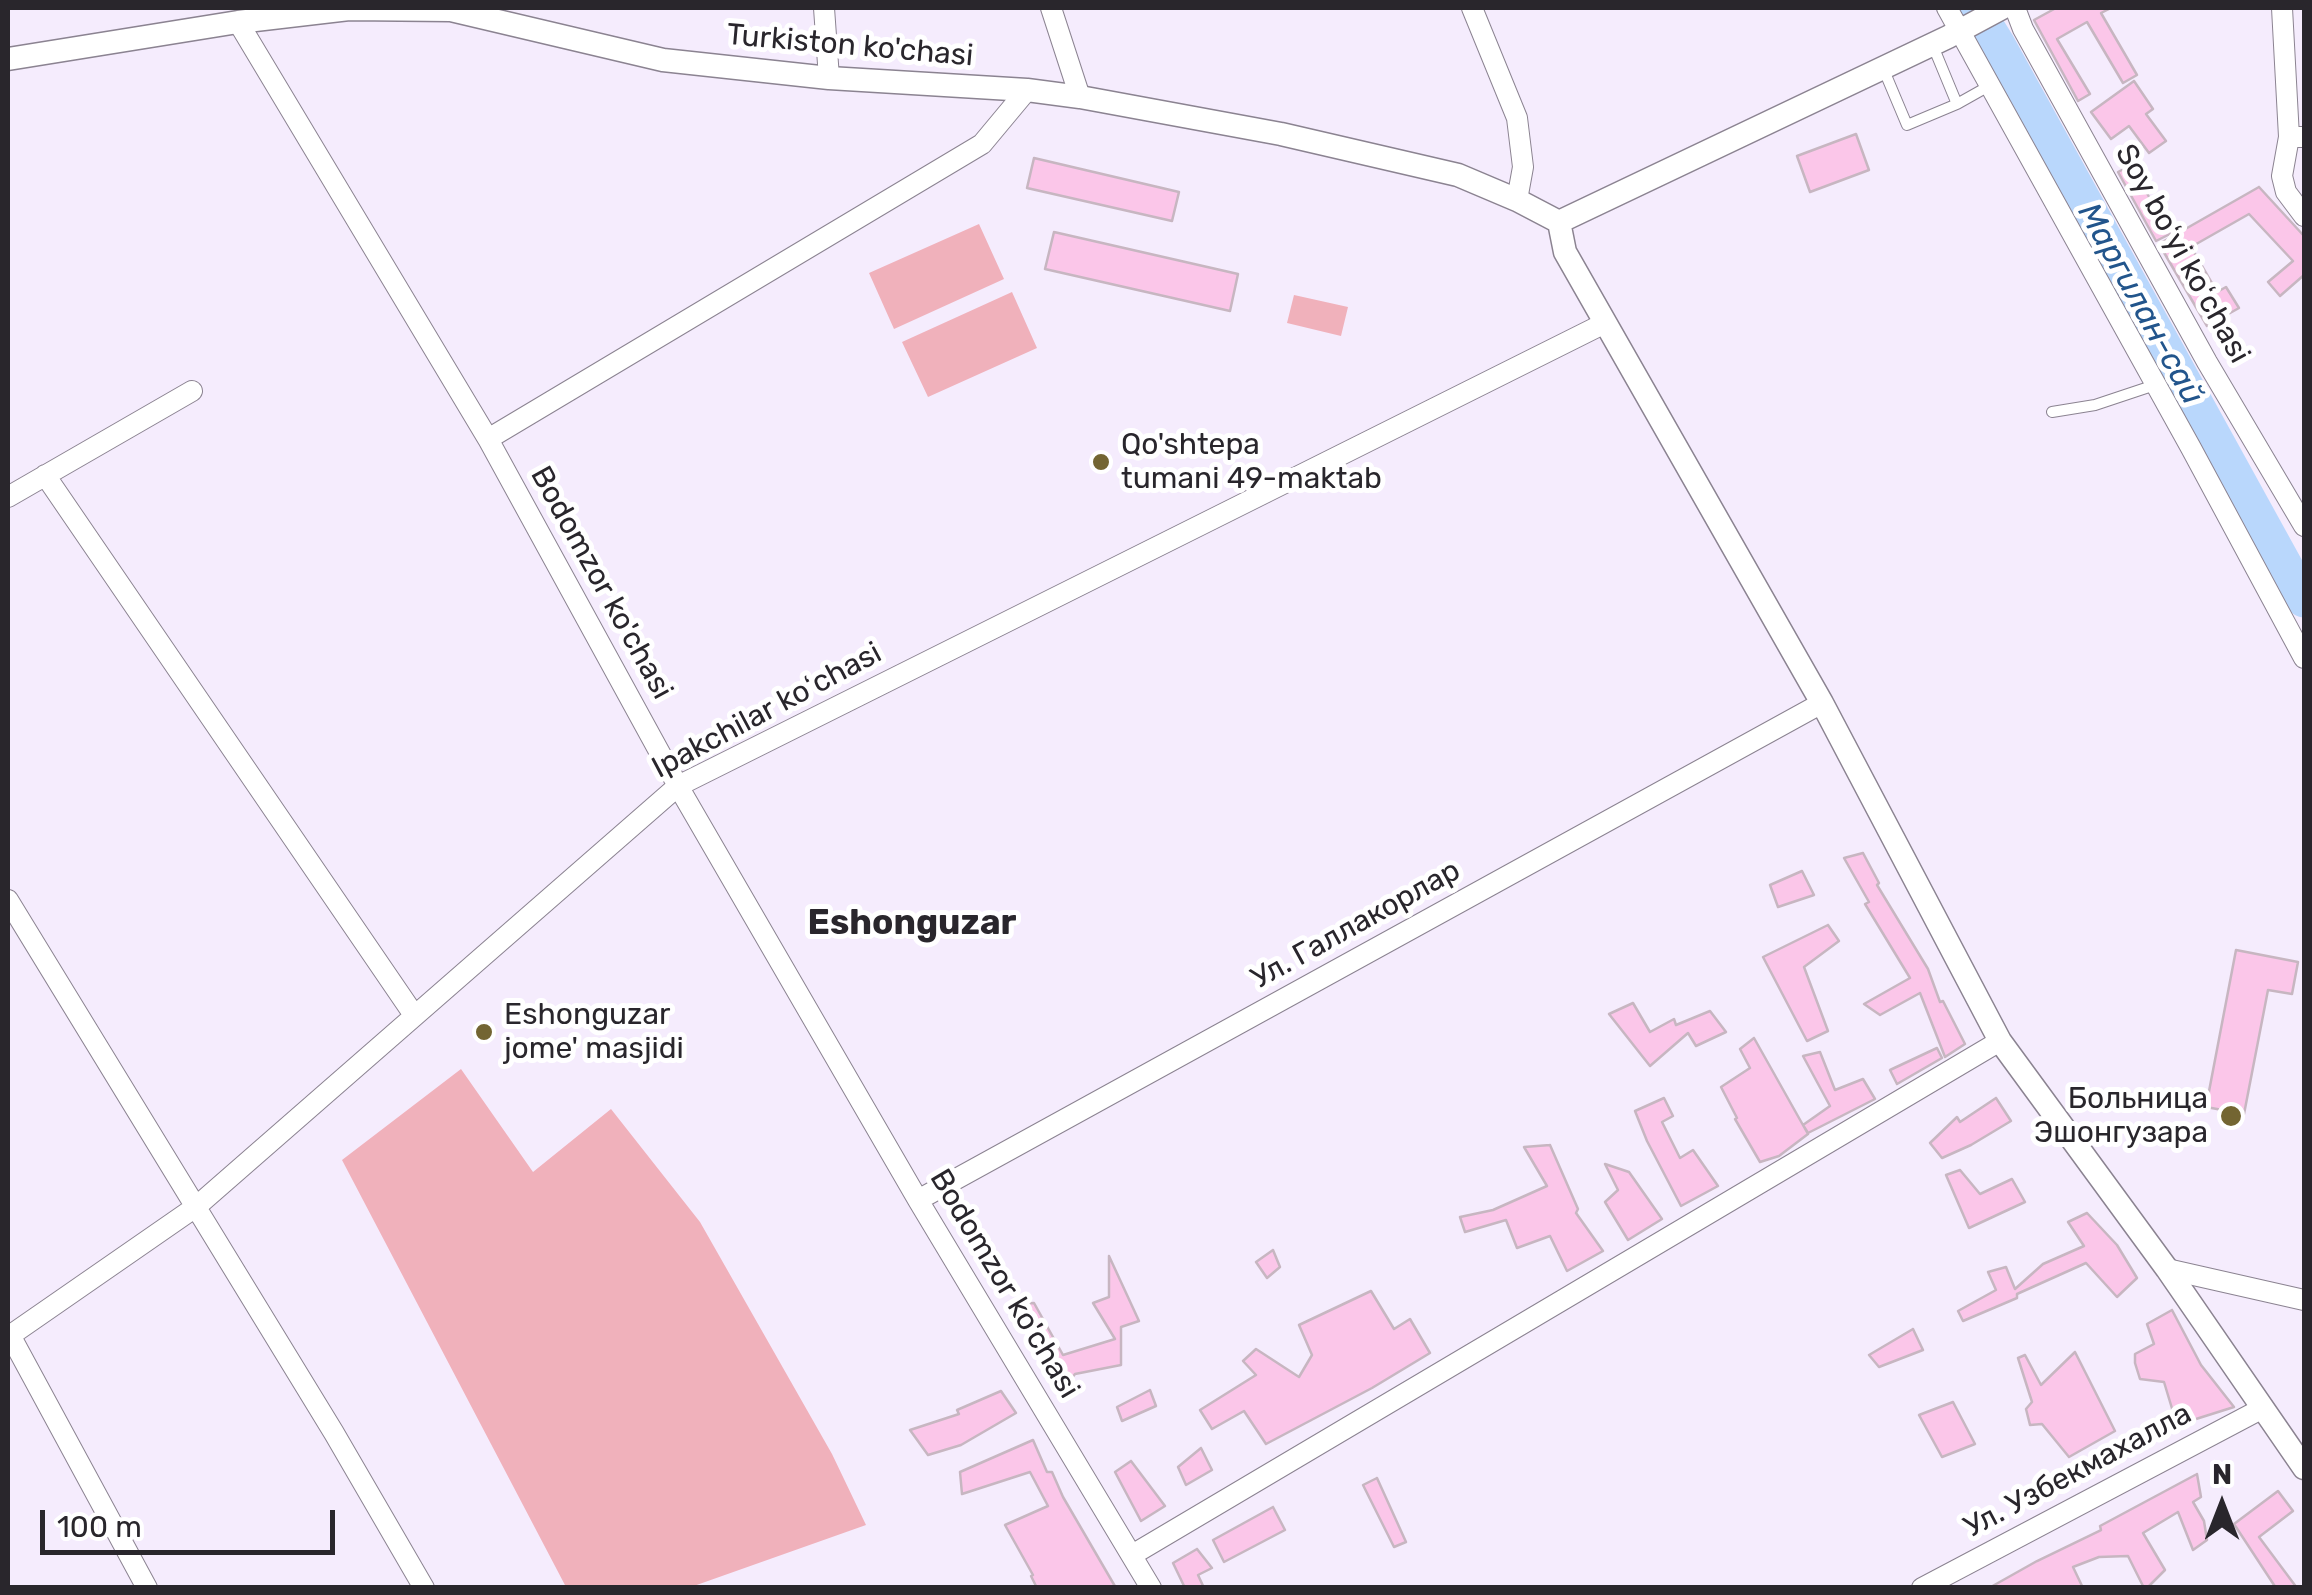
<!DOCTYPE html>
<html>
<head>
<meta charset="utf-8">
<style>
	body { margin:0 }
	#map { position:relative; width:2312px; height:1595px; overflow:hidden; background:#f5ecfd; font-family:Rubik,sans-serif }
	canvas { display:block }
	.frame { position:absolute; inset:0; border:10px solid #29262c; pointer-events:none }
	.north { position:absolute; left:2172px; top:1455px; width:100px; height:100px; -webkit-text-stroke:8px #fff; paint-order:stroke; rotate:0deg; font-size:28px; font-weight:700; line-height:40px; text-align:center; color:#29262c }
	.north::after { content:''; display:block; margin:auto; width:35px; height:45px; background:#29262c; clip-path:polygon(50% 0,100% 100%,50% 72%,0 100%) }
	.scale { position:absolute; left:40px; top:1510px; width:295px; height:45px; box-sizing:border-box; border:5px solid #29262c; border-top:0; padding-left:12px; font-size:30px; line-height:35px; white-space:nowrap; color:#29262c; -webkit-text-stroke:8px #fff; paint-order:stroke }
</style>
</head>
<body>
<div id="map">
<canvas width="2312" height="1595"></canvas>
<div class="frame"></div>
<div class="north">N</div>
<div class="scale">100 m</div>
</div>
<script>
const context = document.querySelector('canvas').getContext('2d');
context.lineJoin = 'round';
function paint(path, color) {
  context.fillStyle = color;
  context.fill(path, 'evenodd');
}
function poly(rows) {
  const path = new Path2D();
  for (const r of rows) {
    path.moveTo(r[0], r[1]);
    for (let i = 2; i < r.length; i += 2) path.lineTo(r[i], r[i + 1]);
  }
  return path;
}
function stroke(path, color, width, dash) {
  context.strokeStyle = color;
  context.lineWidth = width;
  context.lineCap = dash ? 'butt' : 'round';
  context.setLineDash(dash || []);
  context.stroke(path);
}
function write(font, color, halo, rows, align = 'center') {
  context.font = font + ' Rubik,sans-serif';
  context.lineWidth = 10;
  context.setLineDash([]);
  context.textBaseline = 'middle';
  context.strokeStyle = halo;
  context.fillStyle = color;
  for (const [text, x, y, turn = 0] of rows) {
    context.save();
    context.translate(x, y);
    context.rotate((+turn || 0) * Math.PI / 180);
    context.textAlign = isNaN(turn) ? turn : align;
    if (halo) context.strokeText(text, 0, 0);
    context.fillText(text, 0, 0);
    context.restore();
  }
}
const green = poly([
	[979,224,1004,279,894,329,869,273],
	[1012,292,1037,348,928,397,902,342],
	[1294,295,1348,307,1341,336,1287,323],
	[461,1069,533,1172,611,1109,700,1222,832,1454,866,1525,691,1587,566,1587,342,1160]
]);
const river = poly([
	[1975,8,1997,43,2304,600]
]);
const building = poly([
	[2056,8,2111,8,2101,13,2137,75,2123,83,2087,22,2057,39,2090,94,2078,101,2034,20,2056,8],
	[2134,81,2153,109,2146,114,2166,141,2149,153,2129,126,2111,139,2091,112,2134,81],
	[1856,134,1869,170,1810,192,1797,156,1856,134],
	[1034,158,1179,192,1172,221,1027,188,1034,158],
	[2131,165,2170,234,2156,241,2118,172,2131,165],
	[2259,187,2304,236,2304,275,2280,296,2268,282,2293,261,2249,214,2191,247,2217,292,2226,287,2239,308,2207,326,2159,244,2259,187],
	[1054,232,1238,274,1230,311,1045,269,1054,232],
	[1863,853,1879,883,1877,885,1928,969,1940,1002,1943,1001,1965,1044,1945,1057,1920,993,1880,1015,1864,1004,1910,978,1865,904,1869,902,1844,858,1863,853],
	[1802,871,1814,895,1778,907,1770,885,1802,871],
	[1828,925,1839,941,1804,967,1828,1031,1807,1041,1763,957,1828,925],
	[2236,950,2298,962,2292,994,2268,990,2244,1114,2206,1107,2236,950],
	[1633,1003,1650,1032,1674,1019,1676,1025,1710,1011,1726,1032,1696,1046,1688,1033,1650,1066,1609,1014,1633,1003],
	[1754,1038,1808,1134,1779,1156,1760,1162,1735,1119,1737,1118,1721,1087,1750,1068,1740,1049,1754,1038],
	[1937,1048,1942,1058,1897,1084,1890,1070,1937,1048],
	[1820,1052,1835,1090,1863,1079,1875,1099,1808,1133,1803,1125,1830,1106,1803,1056,1820,1052],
	[1664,1098,1673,1116,1662,1122,1680,1158,1693,1150,1718,1186,1681,1206,1647,1141,1635,1111,1664,1098],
	[1996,1098,2011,1121,1971,1145,1942,1158,1930,1143,1957,1117,1960,1122,1996,1098],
	[1550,1145,1578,1209,1576,1213,1603,1251,1567,1271,1550,1236,1517,1248,1506,1220,1465,1232,1460,1217,1493,1210,1547,1186,1524,1147,1550,1145],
	[1605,1164,1629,1172,1662,1219,1628,1240,1605,1202,1618,1190,1605,1164],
	[1960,1170,1980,1194,2012,1179,2025,1202,1969,1228,1946,1175,1960,1170],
	[2087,1213,2117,1245,2137,1278,2117,1297,2086,1263,2017,1294,2017,1298,1963,1321,1958,1311,1996,1290,1988,1272,2006,1267,2015,1289,2043,1264,2084,1246,2068,1222,2087,1213],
	[1273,1250,1280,1267,1267,1278,1256,1262,1273,1250],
	[1109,1256,1139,1321,1121,1327,1121,1365,1075,1374,1068,1383,1011,1304,1034,1303,1063,1355,1115,1339,1093,1303,1109,1297,1109,1256],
	[1371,1291,1394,1329,1410,1319,1430,1353,1372,1388,1266,1444,1244,1411,1212,1429,1200,1410,1256,1375,1243,1361,1256,1349,1299,1377,1312,1355,1299,1325,1371,1291],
	[2172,1310,2201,1365,2234,1407,2177,1425,2164,1382,2140,1379,2135,1363,2135,1354,2154,1344,2147,1324,2172,1310],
	[1913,1329,1923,1350,1879,1367,1869,1355,1913,1329],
	[2075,1352,2115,1431,2069,1457,2042,1424,2030,1425,2026,1409,2032,1402,2018,1358,2025,1355,2041,1385,2075,1352],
	[1150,1390,1156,1406,1122,1421,1117,1407,1150,1390],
	[1001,1391,1016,1413,961,1445,928,1455,910,1430,959,1414,957,1410,1001,1391],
	[1953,1402,1975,1444,1942,1457,1919,1415,1953,1402],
	[1033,1440,1047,1472,1052,1472,1063,1497,1116,1588,1037,1588,1031,1576,1033,1575,1005,1525,1048,1506,1030,1472,962,1494,960,1472,1033,1440],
	[1201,1448,1212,1470,1186,1485,1178,1467,1201,1448],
	[1131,1461,1165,1506,1141,1521,1115,1472,1131,1461],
	[2197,1474,2201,1497,2193,1502,2204,1521,2207,1540,2193,1550,2178,1512,2143,1533,2165,1570,2147,1588,2144,1588,2128,1556,2099,1557,2073,1567,2083,1588,1989,1588,2037,1561,2101,1530,2100,1526,2197,1474],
	[1377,1478,1406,1542,1394,1547,1363,1485,1377,1478],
	[2278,1491,2293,1511,2259,1537,2297,1588,2276,1588,2234,1524,2278,1491],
	[1273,1507,1285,1530,1224,1562,1213,1540,1273,1507],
	[1197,1549,1212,1568,1198,1575,1204,1588,1185,1588,1173,1563,1197,1549]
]);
const service = poly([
	[1883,68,1907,125,1957,104,1933,46],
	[1957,104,1989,86],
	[2052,412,2095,405,2155,385]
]);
const minor = poly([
	[824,8,829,78],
	[1051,8,1080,97],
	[1472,8,1517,118,1523,167,1517,200],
	[1947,8,2191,448,2304,658],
	[2015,8,2023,29,2207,362,2304,526],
	[2282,8,2289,137,2304,137],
	[238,22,488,439,678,786,918,1200,1151,1588],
	[2289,137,2282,176,2286,192,2304,216],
	[488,439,982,144,1027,90],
	[45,475,414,1015],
	[8,497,192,391],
	[8,900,334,1433,424,1588],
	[918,1200,1822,703],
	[2167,1269,2304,1300],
	[10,1335,147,1588],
	[8,1337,197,1206,678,786,1605,323],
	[1132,1555,2000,1041],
	[1922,1588,2263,1408]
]);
const tertiary = poly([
	[8,59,238,22,349,9,451,10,663,60,829,78,1027,90,1080,97,1281,134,1458,175,1517,200,1559,222],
	[1559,222,1565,252,1822,703,2000,1041,2167,1269,2304,1468],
	[1559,222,1948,37,2002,8]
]);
const markers = [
	[1101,462,10,"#736532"],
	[484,1032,10,"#736532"],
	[2231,1116,12,"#736532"]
];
const streetNames = [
	["Turkiston ko'chasi",850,46,5],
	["Soy boʻyi koʻchasi",2182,254,61],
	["Bodomzor ko'chasi",601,583,61],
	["Ipakchilar koʻchasi",767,711,-28],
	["Ул. Галлакорлар",1356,925,-29],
	["Bodomzor ko'chasi",1004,1284,59],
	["Ул. Узбекмахалла",2078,1471,-28]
];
const poiNames = [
	["Qo'shtepa",1121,445],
	["tumani 49-maktab",1121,479],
	["Eshonguzar",504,1015],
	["jome' masjidi",504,1049],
	["Больница",2208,1099,"right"],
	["Эшонгузара",2208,1133,"right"]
];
const waterNames = [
	["Маргилан-сай",2140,304,61]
];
const quarterNames = [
	["Eshonguzar",912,924]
];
paint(green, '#f0b1bb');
stroke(river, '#b9d7fc', 35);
paint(building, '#fbc6e9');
stroke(building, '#c7b6c1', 2.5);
stroke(service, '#8b8391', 12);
stroke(minor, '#8b8391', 22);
stroke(tertiary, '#8b8391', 25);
stroke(service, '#fff', 10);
stroke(minor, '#fff', 20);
stroke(tertiary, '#fff', 22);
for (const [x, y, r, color] of markers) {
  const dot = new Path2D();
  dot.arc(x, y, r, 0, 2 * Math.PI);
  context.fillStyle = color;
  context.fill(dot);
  stroke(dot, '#fff', 4);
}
write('30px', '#29262c', '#fff', streetNames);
write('30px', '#29262c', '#fff', poiNames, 'left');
write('italic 32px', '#22558c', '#fff', waterNames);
write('bold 35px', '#29262c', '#fff', quarterNames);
</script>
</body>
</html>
